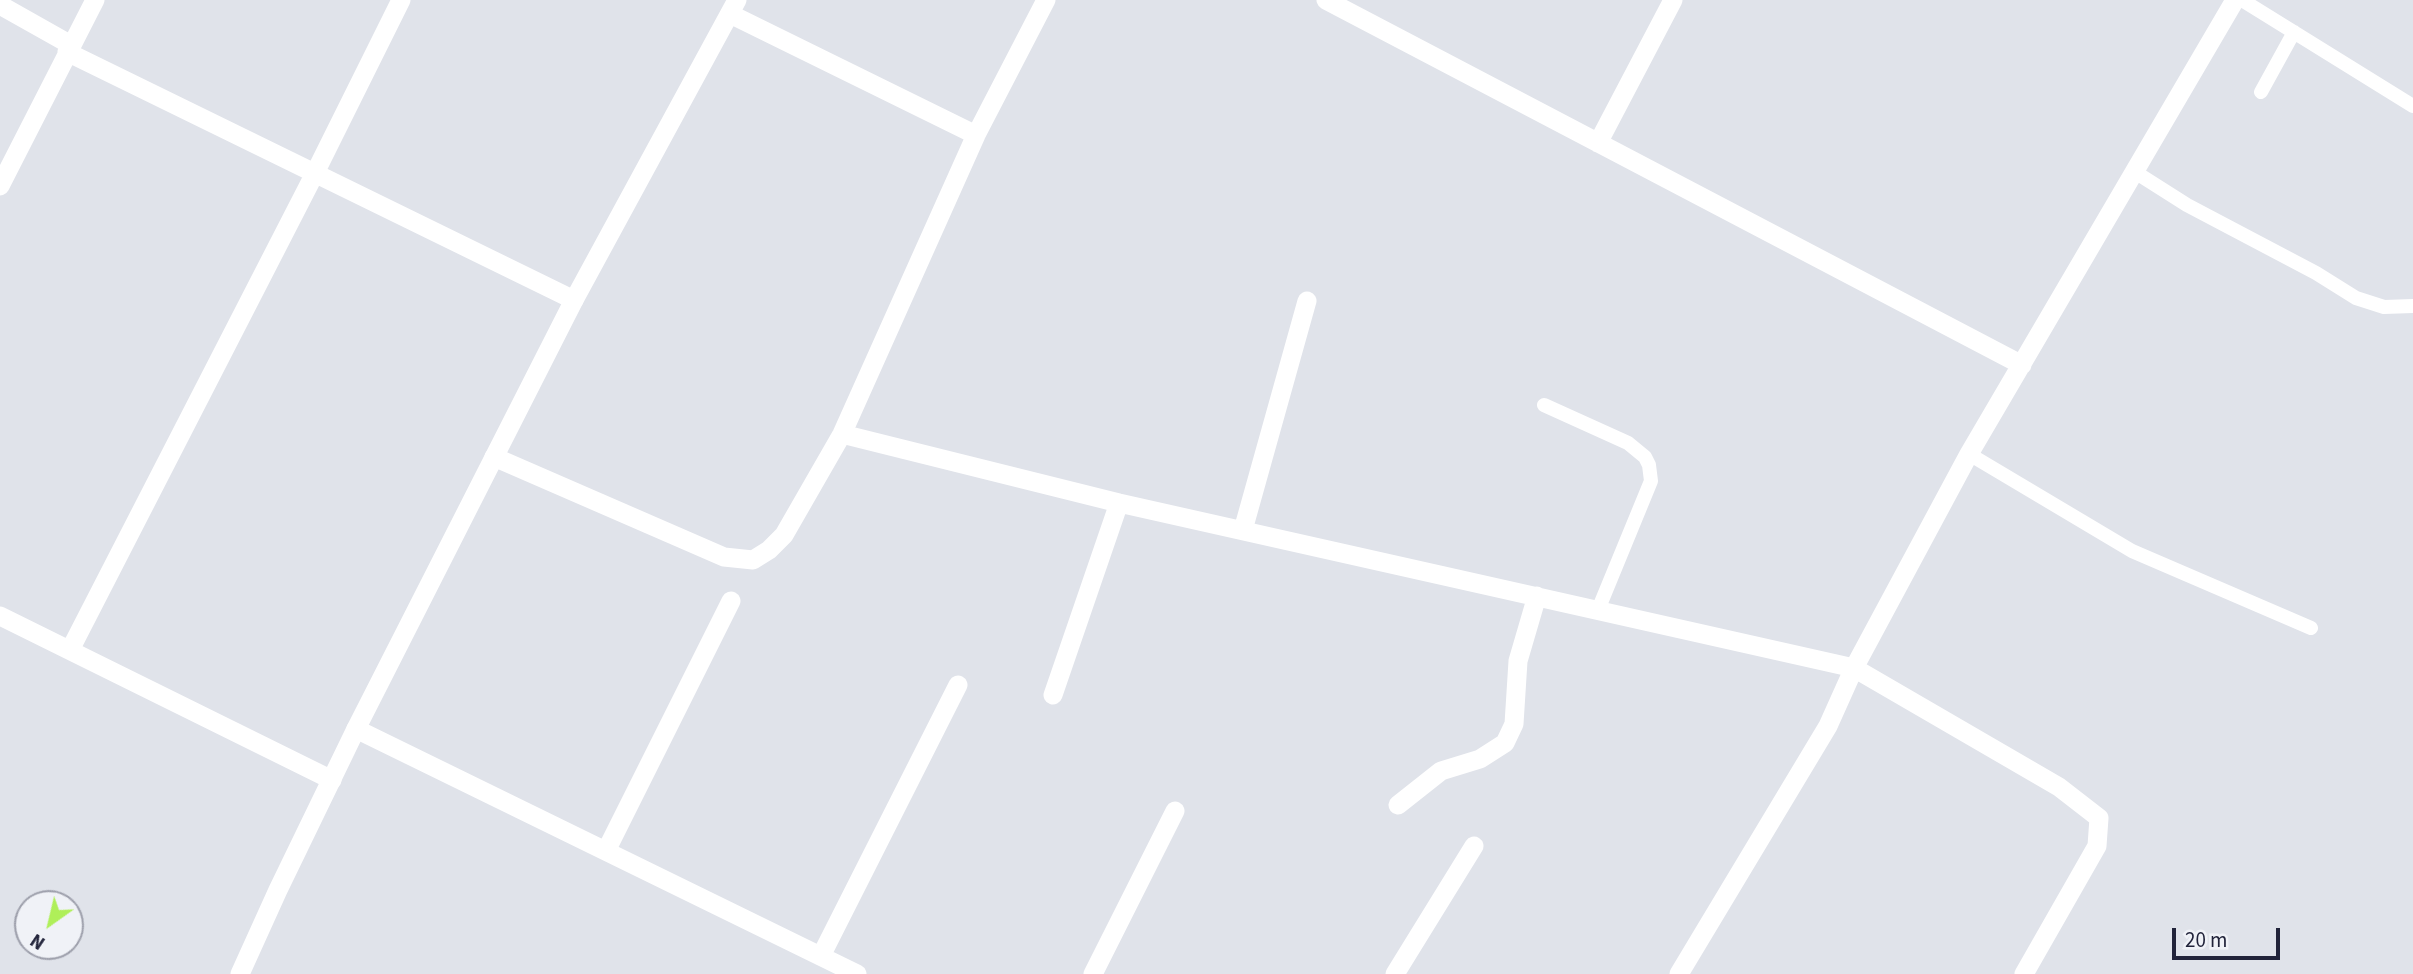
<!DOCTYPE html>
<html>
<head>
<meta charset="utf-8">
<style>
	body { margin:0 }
	#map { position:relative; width:2413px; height:974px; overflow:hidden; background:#e0e3ea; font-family:"Source Sans 3",sans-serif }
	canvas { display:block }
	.north { position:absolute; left:14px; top:890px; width:70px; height:70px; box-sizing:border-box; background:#f0f2f7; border:2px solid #9d9fab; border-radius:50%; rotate:214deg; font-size:19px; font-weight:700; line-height:28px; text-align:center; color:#21233a }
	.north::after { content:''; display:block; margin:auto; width:24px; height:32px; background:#afef59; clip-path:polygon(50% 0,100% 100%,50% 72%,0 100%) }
	.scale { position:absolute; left:2172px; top:928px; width:108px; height:32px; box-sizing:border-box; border:4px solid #21233a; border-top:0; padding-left:9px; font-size:21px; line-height:24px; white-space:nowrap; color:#21233a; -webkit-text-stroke:5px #f0f2f7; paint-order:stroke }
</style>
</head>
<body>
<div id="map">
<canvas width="2413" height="974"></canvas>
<div class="north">N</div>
<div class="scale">20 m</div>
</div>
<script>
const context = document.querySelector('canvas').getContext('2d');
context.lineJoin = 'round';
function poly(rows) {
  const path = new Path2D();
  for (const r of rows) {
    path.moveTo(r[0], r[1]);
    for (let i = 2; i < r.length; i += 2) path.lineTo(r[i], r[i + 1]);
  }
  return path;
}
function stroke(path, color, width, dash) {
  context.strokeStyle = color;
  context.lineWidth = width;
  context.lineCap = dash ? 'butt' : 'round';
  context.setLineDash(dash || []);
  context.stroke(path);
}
const service = poly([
	[2242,0,2413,106],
	[2261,92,2294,32],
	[2135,172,2187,205,2316,273,2356,298,2384,307,2413,306],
	[1544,405,1628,443,1645,457,1649,465,1651,481,1598,610],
	[1969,454,2132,551,2311,628]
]);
const minor = poly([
	[1326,0,2022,365],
	[0,5,71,45],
	[730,14,976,135],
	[67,52,574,300],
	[1598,143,1673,0],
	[0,186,95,0],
	[842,434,1119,503,1854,668,2059,787,2099,818,2097,846,2024,974],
	[494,457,724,557,753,560,769,550,784,535,842,434,976,135,1046,0],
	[1243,530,1307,301],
	[0,616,332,780],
	[70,650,314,175,401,0],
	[1053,695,1119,503],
	[356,729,857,974],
	[1398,805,1441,771,1480,759,1505,743,1514,724,1518,661,1537,596],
	[606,851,731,601],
	[821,956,958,685],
	[1093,974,1175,811],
	[1395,974,1474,846],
	[1679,974,1828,726,1854,668,1969,454,2235,0]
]);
const tertiary = poly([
	[240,974,278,890,356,729,574,300,737,0]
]);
stroke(service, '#fff', 14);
stroke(minor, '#fff', 19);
stroke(tertiary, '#fff', 19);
</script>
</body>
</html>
